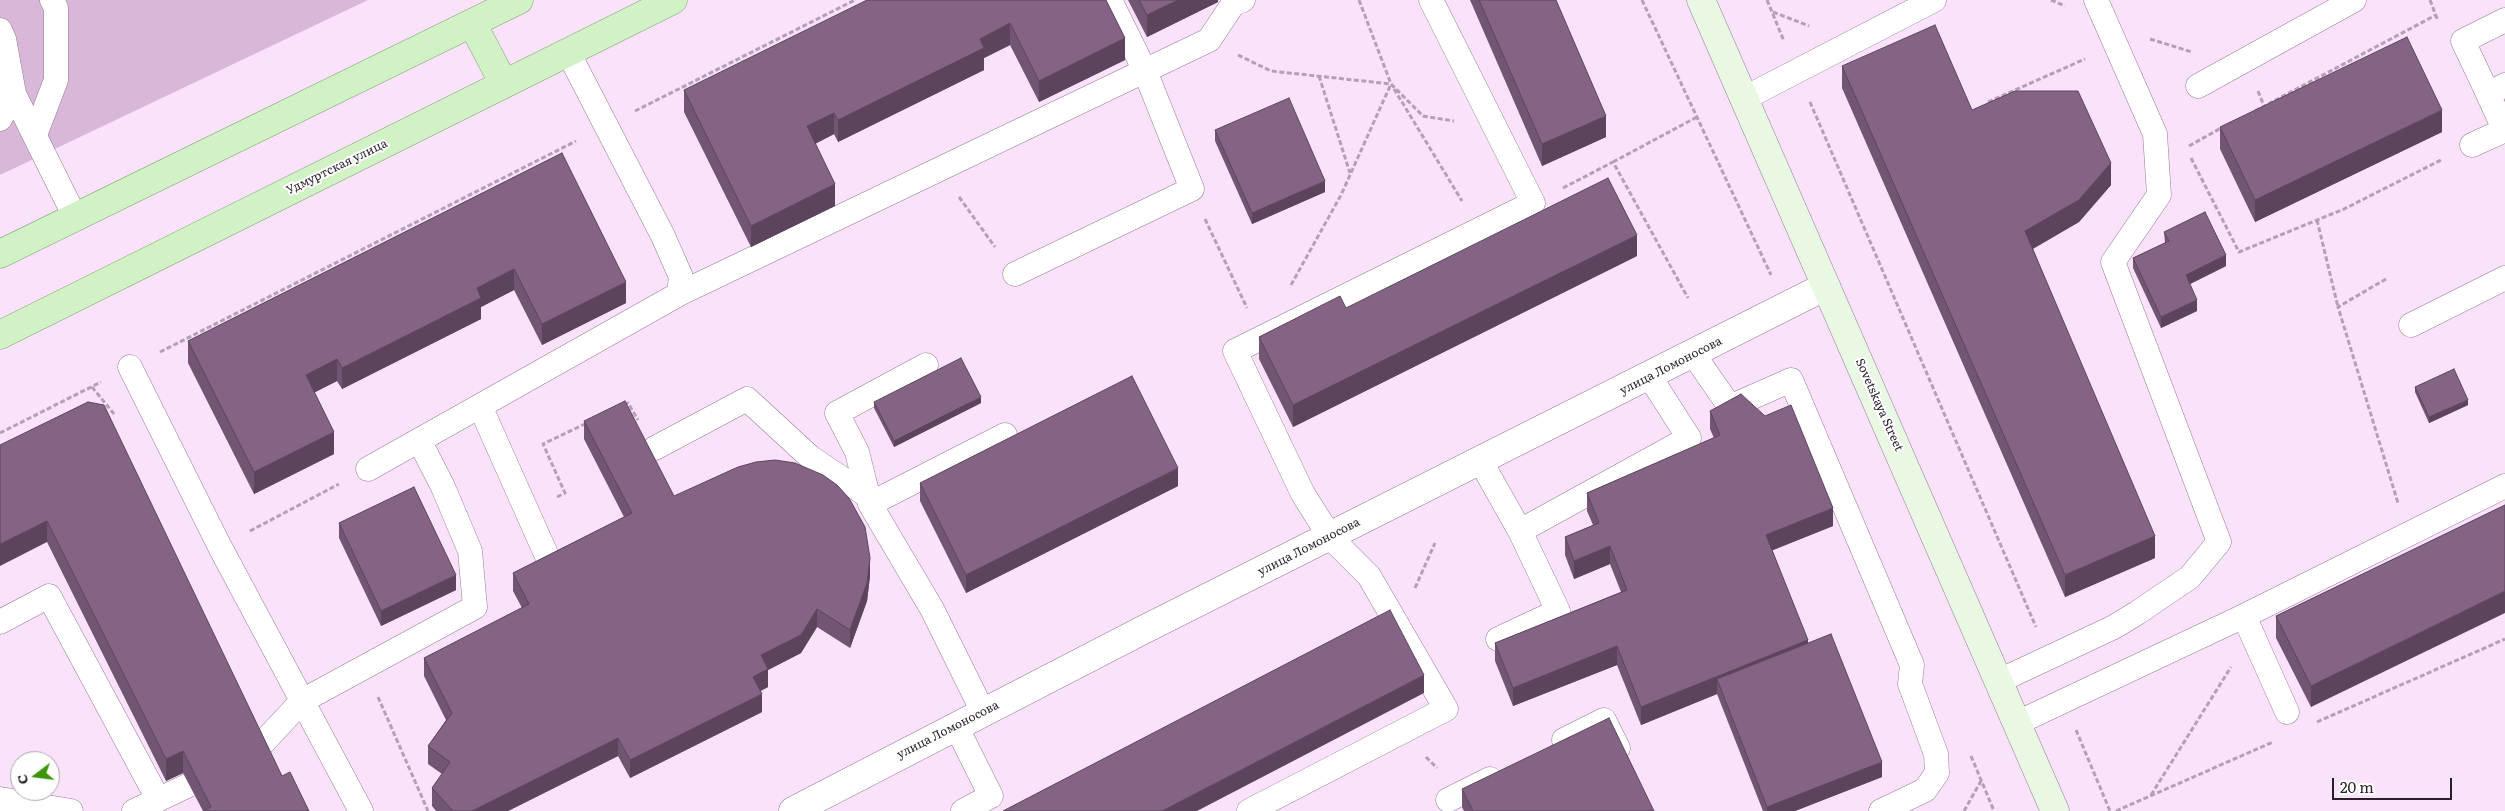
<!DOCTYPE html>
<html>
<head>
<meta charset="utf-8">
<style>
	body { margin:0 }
	#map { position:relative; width:2505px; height:811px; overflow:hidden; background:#fbe2fb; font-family:Literata,serif }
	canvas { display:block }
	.north { position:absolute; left:10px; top:751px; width:50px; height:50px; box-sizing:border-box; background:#fff; border:1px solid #a9a5a9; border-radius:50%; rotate:255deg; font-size:14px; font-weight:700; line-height:20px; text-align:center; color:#281f28 }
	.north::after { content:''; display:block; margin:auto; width:18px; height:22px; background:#3c9408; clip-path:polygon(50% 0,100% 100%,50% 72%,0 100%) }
	.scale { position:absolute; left:2332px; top:778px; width:120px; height:22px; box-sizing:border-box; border:2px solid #281f28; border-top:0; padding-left:6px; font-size:15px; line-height:18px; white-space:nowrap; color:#281f28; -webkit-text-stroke:4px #fff; paint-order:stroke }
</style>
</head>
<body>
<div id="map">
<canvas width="2505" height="811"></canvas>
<div class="north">С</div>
<div class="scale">20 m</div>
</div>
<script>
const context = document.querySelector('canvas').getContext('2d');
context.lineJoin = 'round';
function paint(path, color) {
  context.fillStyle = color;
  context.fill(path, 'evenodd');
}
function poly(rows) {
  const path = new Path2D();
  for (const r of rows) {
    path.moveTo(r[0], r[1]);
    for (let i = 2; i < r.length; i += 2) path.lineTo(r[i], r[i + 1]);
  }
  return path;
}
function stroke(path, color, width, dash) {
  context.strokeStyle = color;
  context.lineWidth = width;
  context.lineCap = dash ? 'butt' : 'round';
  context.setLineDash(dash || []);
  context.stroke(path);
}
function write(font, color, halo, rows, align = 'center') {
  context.font = font + ' Literata,serif';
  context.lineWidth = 4;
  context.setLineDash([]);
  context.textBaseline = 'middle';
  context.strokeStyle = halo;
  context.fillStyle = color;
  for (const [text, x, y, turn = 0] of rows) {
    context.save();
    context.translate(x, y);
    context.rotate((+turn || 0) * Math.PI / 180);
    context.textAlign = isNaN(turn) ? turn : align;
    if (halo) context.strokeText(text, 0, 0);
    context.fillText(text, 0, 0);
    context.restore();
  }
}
const green = poly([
	[0,0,368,0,0,175]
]);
const path = poly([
	[1359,0,1391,84,1423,116,1454,121],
	[1642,0,1771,275],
	[1767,0,1784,41],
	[2051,0,2065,6],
	[2430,0,2438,21],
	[1773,12,1809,26],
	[2150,39,2192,52],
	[1238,55,1271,71,1391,84],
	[1319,76,1350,173],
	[1394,89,1462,201],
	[2258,91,2264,106],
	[1810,102,2036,627],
	[1988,102,2085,59],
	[635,111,855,0],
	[2255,111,2436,15],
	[2189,146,2223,127],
	[2191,158,2239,252,2344,209,2443,159],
	[1613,162,1697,117],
	[1563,188,1613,162,1688,298],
	[959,197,995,247],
	[1205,219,1247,308],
	[2317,220,2338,307],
	[2386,279,2338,307,2398,503],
	[1291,285,1341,195,1391,84],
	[160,352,576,141],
	[92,387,114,414],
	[624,405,628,403,638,420],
	[0,433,101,382],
	[557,497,565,493,543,444,587,423],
	[250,531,339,484],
	[1415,588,1435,543],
	[378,697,428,811],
	[2317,722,2505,639],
	[2076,730,2110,811],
	[1971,756,1994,811],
	[1426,757,1437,768],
	[2151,795,2231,667],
	[1964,811,1981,781],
	[2116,811,2273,742]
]);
const service = poly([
	[0,30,4,39,14,94,0,119],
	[0,77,14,94,75,217],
	[2505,85,2488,94,2505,131],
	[2198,86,2354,0],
	[2488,94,2463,41,2505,20],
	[1743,99,1934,0],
	[35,135,56,80,56,8,52,0],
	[2472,145,2505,130],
	[1015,274,1192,189,1145,71,1110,0],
	[679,294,1209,40,1233,4,1243,0],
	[2411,325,2505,278],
	[1694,355,1730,407,1791,380,1912,665,1910,684,1936,754,1937,773,1925,790,1881,811],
	[926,365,837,413,857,452,870,504,932,609,983,712],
	[130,367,220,547,361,811],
	[480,406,546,554],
	[655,448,747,399,810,457,865,494],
	[1481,462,1520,531,1689,438,1650,377],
	[368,469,679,294,681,277,663,236,568,52],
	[870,504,1005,435],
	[2244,616,2505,486],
	[0,622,49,596,158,799],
	[1498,639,1558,611,1520,531],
	[1999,681,2114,627,2137,613,2190,577,2219,542,2113,262,2159,195,2155,134,2096,0],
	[2017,723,2244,616,2287,712],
	[956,726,991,796,963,811],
	[1564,740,1604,720,1618,748],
	[259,747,302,701,475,607,470,551,443,487,419,440],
	[0,799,71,811],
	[1448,800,1490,779],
	[134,811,189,785],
	[1249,811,1446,709,1369,576,1330,537,1303,494,1235,351,1533,203,1431,0]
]);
const minor = poly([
	[793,811,1143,630,1826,286]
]);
const secondary = poly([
	[1701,0,2055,811]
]);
const primary = poly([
	[472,23,504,84],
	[0,254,519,0],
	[0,335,673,0]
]);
const wall = poly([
	[1106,0,1125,60,1039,102,1010,45,984,58,984,70,838,142,834,134,815,144,835,206,751,247,684,112,684,90],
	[1128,0,1218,0,1218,2,1147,37],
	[1470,0,1556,0,1606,137,1542,166],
	[1842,66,1972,110,2111,185,2079,222,2033,249,2155,558,2065,597,1842,88],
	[2220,127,2442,132,2255,222,2220,149],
	[1215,130,1325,192,1252,224,1215,141],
	[562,153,626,303,542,345,514,290,481,307,481,319,342,389,337,381,314,392,334,454,254,494,188,363,188,341],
	[2164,232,2226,266,2190,284,2197,311,2161,328,2133,268,2133,258,2165,243],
	[1637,256,1293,427,1259,359,1259,337,1346,308],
	[2415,387,2468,405,2429,423,2415,392],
	[874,402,981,403,894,447,874,408],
	[1710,411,1833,526,1772,550,1808,643,1882,777,1795,811,1763,811,1717,694,1641,725,1617,665,1513,706,1495,661,1495,643,1621,592,1610,564,1574,579,1565,555,1565,537,1593,525,1587,511,1587,493,1714,438,1710,429],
	[584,421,674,496,870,576,867,601,850,648,817,627,801,653,768,670,768,687,760,691,762,712,630,778,618,756,508,811,436,811,432,806,432,788,442,774,428,764,428,746,446,720,424,676,424,658,522,608,513,591,513,573,624,517,584,439],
	[0,445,282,776,309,811,203,811,183,773,166,781,47,542],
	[920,483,1178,486,966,593,920,501],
	[2505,505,2311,707,2276,638,2276,616],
	[339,523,456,590,381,626,339,538],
	[1462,789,1654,811,1464,811,1462,807]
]);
const shadedWall = poly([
	[1178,0,1218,0,1218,2,1147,37,1147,15],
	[1010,23,1010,45,984,58,984,70,838,142,838,120,980,39],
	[1125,38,1125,60,1039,102,1039,81],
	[2442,110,2442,132,2255,222,2255,200],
	[834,113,834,134,807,148,807,126],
	[1606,116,1606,137,1542,166,1542,144],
	[2111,163,2111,185,2079,222,2025,253,2025,231],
	[1325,181,1325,192,1252,224,1252,213],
	[835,184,835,206,751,247,751,226],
	[1637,235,1637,256,1293,427,1293,405],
	[2226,255,2226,266,2186,286,2186,275],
	[514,269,514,290,481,307,481,319,342,389,342,368,477,288],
	[626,282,626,303,542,345,542,324],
	[2197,300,2197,311,2161,328,2161,317],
	[337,359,337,381,306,397,306,375],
	[981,397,981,403,894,447,894,441],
	[2468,400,2468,405,2429,423,2429,417],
	[334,432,334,454,254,494,254,472],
	[1178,468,1178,486,966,593,966,575],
	[1833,508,1833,526,1766,553,1766,535],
	[47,521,47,542,0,566,0,544],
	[2155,536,2155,558,2065,597,2065,575],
	[1610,546,1610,564,1574,579,1574,561],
	[870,558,870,576,867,601,850,648,850,630],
	[456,575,456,590,381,626,381,611],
	[2505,591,2505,613,2311,707,2311,686],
	[817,609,817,627,801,653,768,670,768,687,753,695,753,677,761,655],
	[1808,640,1808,658,1717,679,1717,694,1641,725,1641,707],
	[1617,646,1617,665,1513,706,1513,688],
	[1424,675,1424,693,1197,811,1162,811],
	[762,694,762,712,630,778,630,760],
	[618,738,618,756,508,811,472,811],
	[183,751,183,773,166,781,166,759],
	[1882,762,1882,777,1795,811,1767,811,1767,807]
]);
const building = poly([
	[867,0,1106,0,1125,38,1039,81,1010,23,980,39,984,48,838,120,834,113,807,126,835,184,751,226,684,90,867,0],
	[1139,0,1178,0,1147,15,1139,0],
	[1479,0,1556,0,1606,116,1542,144,1479,0],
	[1935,25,1972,110,2015,91,2078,91,2111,163,2079,200,2025,231,2155,536,2065,575,1842,66,1935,25],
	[2407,37,2442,110,2255,200,2220,127,2407,37],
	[1289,98,1325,181,1252,213,1215,130,1289,98],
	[562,153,626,282,542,324,514,269,477,288,481,298,342,368,337,359,306,375,334,432,254,472,188,341,562,153],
	[1608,178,1637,235,1293,405,1259,337,1340,296,1346,308,1608,178],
	[2205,212,2226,255,2186,275,2197,300,2161,317,2133,258,2169,241,2164,232,2205,212],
	[961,358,981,397,894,441,874,402,961,358],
	[2454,369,2468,400,2429,417,2415,387,2454,369],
	[1132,376,1178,468,966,575,920,483,1132,376],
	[1741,394,1765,416,1791,405,1833,508,1766,535,1808,640,1641,707,1617,646,1513,688,1495,643,1627,590,1610,546,1574,561,1565,537,1599,523,1587,493,1720,435,1710,411,1741,394],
	[625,401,674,496,738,467,756,462,775,460,795,463,823,475,837,485,849,498,865,527,870,558,867,583,850,630,817,609,801,635,761,655,768,669,753,677,762,694,630,760,618,738,472,811,453,811,432,788,450,762,428,746,452,713,424,658,529,604,513,573,632,513,584,421,625,401],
	[88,402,104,405,282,776,290,772,309,811,203,811,211,807,183,751,166,759,47,521,0,544,0,445,88,402],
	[414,487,456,575,381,611,339,523,414,487],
	[2505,505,2505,591,2311,686,2276,616,2505,505],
	[1390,610,1424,675,1162,811,1003,811,1390,610],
	[1831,634,1882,762,1767,807,1717,679,1831,634],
	[1609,718,1654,811,1473,811,1462,789,1609,718]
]);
const streetNames = [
	["Удмуртская улица",337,167,-26],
	["улица Ломоносова",1671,366,-27],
	["Sovetskaya Street",1879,405,66],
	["улица Ломоносова",1309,547,-27],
	["улица Ломоносова",948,730,-27]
];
paint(green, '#d9b7d9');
stroke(service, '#927c93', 25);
stroke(minor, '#927c93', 29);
stroke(secondary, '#927c93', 29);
stroke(primary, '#81a275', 29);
stroke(path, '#b4a0b4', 3, [5, 2.5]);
stroke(service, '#fff', 24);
stroke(minor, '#fff', 28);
stroke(secondary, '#e8f8e2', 28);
stroke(primary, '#d0f2c5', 28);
paint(wall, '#725572');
paint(shadedWall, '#5c455c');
paint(building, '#846384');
stroke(building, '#5c455c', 1);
write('12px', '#281f28', '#fff', streetNames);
</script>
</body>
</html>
